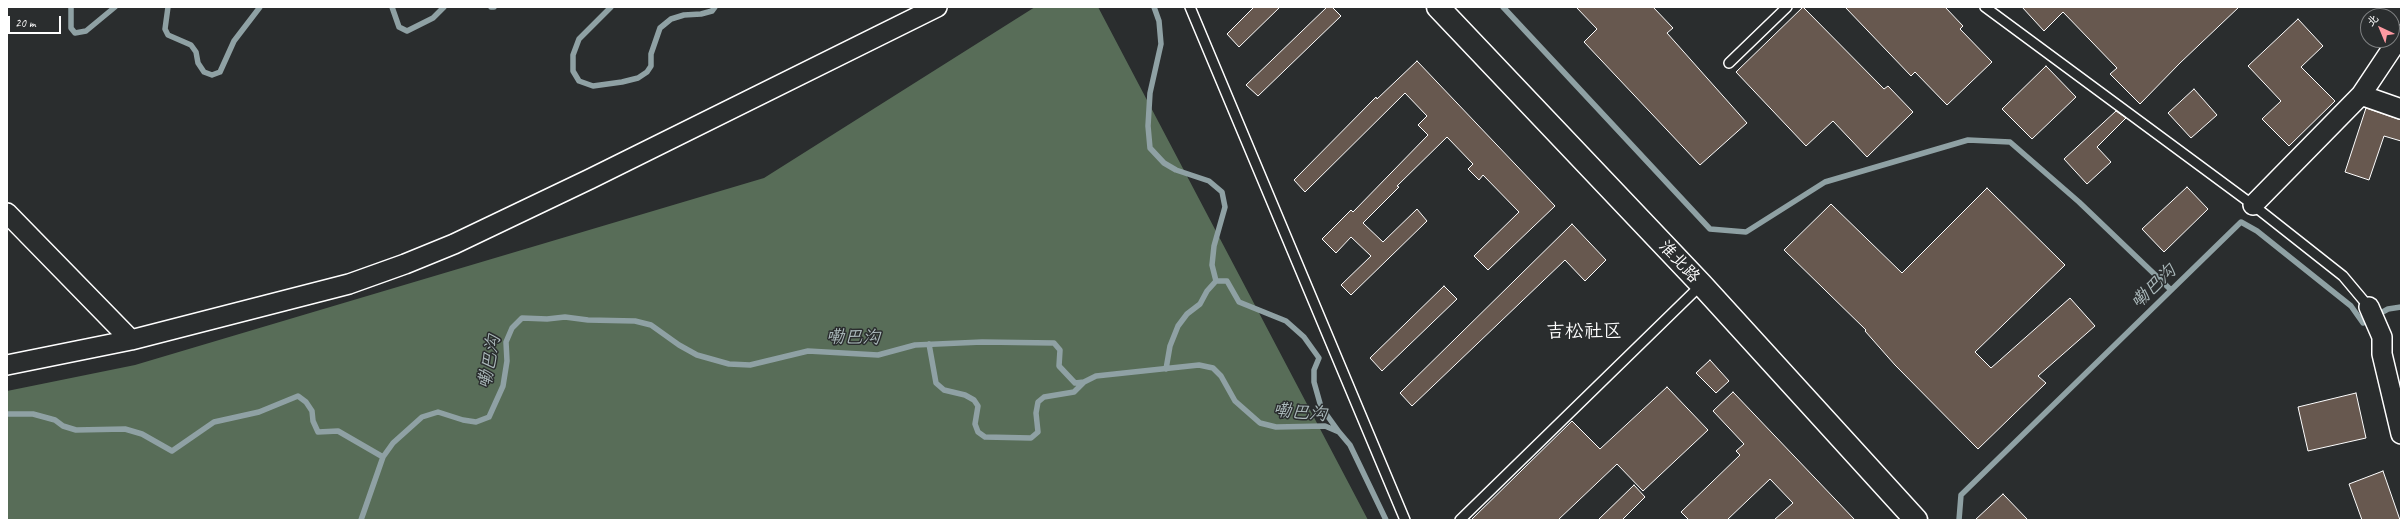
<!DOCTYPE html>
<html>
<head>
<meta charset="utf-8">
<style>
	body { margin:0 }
	#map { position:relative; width:2408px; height:527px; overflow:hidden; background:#2a2d2e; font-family:Caveat,"LXGW WenKai TC",sans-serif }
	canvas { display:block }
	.frame { position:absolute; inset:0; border:8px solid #fff; pointer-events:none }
	.north { position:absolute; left:2360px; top:8px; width:40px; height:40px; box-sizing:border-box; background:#2a2d2e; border:1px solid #7f8182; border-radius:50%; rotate:316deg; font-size:11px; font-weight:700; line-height:16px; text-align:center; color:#fff }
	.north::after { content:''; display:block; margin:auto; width:14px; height:18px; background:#ff9aa2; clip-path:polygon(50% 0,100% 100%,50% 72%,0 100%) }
	.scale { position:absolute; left:8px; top:16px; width:53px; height:18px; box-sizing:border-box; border:2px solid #fff; border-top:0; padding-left:5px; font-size:12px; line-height:14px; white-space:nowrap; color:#fff; -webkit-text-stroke:3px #2a2d2e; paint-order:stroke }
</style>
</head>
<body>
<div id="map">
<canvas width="2408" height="527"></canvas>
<div class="frame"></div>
<div class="north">北</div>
<div class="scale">20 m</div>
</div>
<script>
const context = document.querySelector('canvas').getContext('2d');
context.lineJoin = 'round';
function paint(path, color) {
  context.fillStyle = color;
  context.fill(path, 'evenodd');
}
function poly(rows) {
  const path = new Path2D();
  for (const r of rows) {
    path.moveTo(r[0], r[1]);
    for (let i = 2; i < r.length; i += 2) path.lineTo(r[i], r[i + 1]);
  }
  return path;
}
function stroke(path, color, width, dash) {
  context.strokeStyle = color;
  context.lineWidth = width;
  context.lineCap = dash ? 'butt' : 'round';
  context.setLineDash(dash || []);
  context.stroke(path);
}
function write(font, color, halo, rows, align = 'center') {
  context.font = font + ' Caveat,"LXGW WenKai TC",sans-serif';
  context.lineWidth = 3;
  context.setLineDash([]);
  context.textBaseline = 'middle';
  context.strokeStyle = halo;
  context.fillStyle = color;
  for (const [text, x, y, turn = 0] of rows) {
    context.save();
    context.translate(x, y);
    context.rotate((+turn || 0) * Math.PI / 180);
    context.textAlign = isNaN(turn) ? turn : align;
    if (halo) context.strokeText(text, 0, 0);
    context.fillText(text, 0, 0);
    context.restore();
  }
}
const green = poly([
	[1035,7,1098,7,1368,520,7,520,7,391,135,365,764,178]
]);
const stream = poly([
	[71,7,71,28,75,33,86,31,115,7],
	[168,7,165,29,168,35,191,45,196,52,198,63,204,72,212,75,220,72,234,41,260,7],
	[392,7,399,27,407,31,433,18,444,7],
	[491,7,494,7],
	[611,7,579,39,573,55,573,71,579,81,593,86,622,82,638,78,647,72,651,66,651,54,660,28,671,19,684,15,701,14,712,11,715,7],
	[1154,7,1159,21,1161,44,1150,93,1148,126,1150,148,1164,163,1176,170,1209,181,1222,192,1225,207,1214,246,1212,265,1216,281],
	[1503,7,1710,229,1746,232,1825,182,1968,140,2010,142,2079,202,2171,290],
	[929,344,936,383,944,390,965,395,974,400,978,406,975,424,978,432,985,437,1031,438,1038,432,1036,413,1038,402,1044,397,1074,392,1084,382],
	[1166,369,1170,346,1178,326,1187,314,1200,304,1207,291,1216,281,1227,281,1239,302,1286,321,1304,337,1319,358,1314,370,1314,382,1321,407,1339,432],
	[7,414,33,414,55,420,63,426,76,430,125,429,142,434,172,451,214,422,259,412,298,396,306,402,312,411,313,421,318,432,338,431,383,457],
	[361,520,383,457,393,443,422,417,438,412,463,420,476,422,489,417,503,386,507,361,506,342,512,328,522,318,547,319,565,317,588,320,635,321,651,325,679,345,697,355,729,364,750,365,808,351,878,355,915,345,982,342,1054,343,1060,350,1059,366,1075,383,1084,382,1096,376,1199,365,1213,368,1221,376,1235,401,1260,423,1276,427,1325,426,1339,432,1350,445,1386,520],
	[1959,520,1961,495,2241,222,2257,231,2351,306,2363,323,2388,309,2401,307]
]);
const building = poly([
	[1254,7,1280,7,1239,47,1227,34,1254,7],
	[1327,7,1332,7,1341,16,1258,96,1246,85,1327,7],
	[1576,7,1653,7,1673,28,1667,33,1747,123,1700,165,1584,42,1597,29,1576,7],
	[1803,7,1884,89,1888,86,1913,112,1867,157,1833,121,1806,146,1736,72,1803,7],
	[1845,7,1945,7,1963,26,1960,29,1992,62,1947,105,1915,72,1911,76,1845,7],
	[2022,7,2239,7,2180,63,2140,104,2110,74,2117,68,2063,12,2044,31,2022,7],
	[2298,19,2323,46,2301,67,2335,101,2289,146,2262,119,2281,101,2248,66,2298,19],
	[1417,61,1555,206,1488,270,1474,256,1519,212,1483,175,1479,180,1468,169,1473,164,1447,137,1397,186,1399,187,1363,223,1383,242,1417,209,1427,221,1351,295,1341,285,1371,256,1351,237,1336,253,1322,239,1351,210,1353,212,1428,135,1418,125,1427,116,1405,93,1305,192,1294,180,1376,97,1377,99,1417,61],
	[2046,66,2076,97,2032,139,2002,109,2046,66],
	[2194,89,2217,115,2191,138,2168,113,2194,89],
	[2366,108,2401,120,2401,141,2384,136,2369,180,2345,172,2366,108],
	[2116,111,2126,118,2097,147,2111,162,2087,184,2064,159,2116,111],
	[2187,187,2208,209,2164,252,2142,229,2187,187],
	[1987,188,2065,265,1975,352,1991,368,2070,298,2095,326,2038,376,2046,383,1978,449,1895,365,1865,331,1866,330,1784,250,1831,204,1902,273,1987,188],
	[1572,224,1606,260,1585,281,1565,260,1412,406,1400,393,1572,224],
	[1444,286,1457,299,1382,371,1370,358,1444,286],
	[1710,360,1729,381,1716,393,1696,373,1710,360],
	[1667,387,1708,430,1643,491,1617,464,1558,520,1471,520,1572,421,1600,449,1667,387],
	[1733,392,1855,520,1774,520,1793,503,1770,479,1727,520,1689,520,1681,512,1740,455,1736,451,1744,444,1713,411,1733,392],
	[2356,393,2366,438,2308,451,2298,407,2356,393],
	[2383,471,2400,520,2362,520,2349,484,2383,471],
	[1634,485,1645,497,1622,520,1598,520,1634,485],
	[2003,494,2028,520,1975,520,2003,494]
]);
const service = poly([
	[1190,7,1405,520],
	[1985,7,2253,205,2343,276,2369,307],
	[1729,63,1787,7],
	[1460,520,1701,285]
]);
const minor = poly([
	[2361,95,2401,109],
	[2253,205,2361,95,2401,35],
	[7,213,131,340],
	[2369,307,2382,337,2382,354,2401,434],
	[7,365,131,340,349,284,405,264,454,244,590,179,937,7]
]);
const tertiary = poly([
	[1438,7,1701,284,1916,520]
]);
const streetNames = [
	["淮北路",1679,262,47]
];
const waterNames = [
	["嘞巴沟",2154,287,-44],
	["嘞巴沟",853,338,1],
	["嘞巴沟",490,362,-79],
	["嘞巴沟",1300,413,5]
];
const quarterNames = [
	["吉松社区",1584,332]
];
paint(green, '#586d58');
stroke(stream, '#8fa1a4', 5.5);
paint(building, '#67584f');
stroke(building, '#fff', 1);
stroke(service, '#fff', 12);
stroke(minor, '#fff', 22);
stroke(tertiary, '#fff', 25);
stroke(service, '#2a2d2e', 9);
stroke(minor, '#2a2d2e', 19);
stroke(tertiary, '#2a2d2e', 22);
write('17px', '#fff', '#2a2d2e', streetNames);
write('italic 18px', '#abb9bb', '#2a2d2e', waterNames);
write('19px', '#fff', '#2a2d2e', quarterNames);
</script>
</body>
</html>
